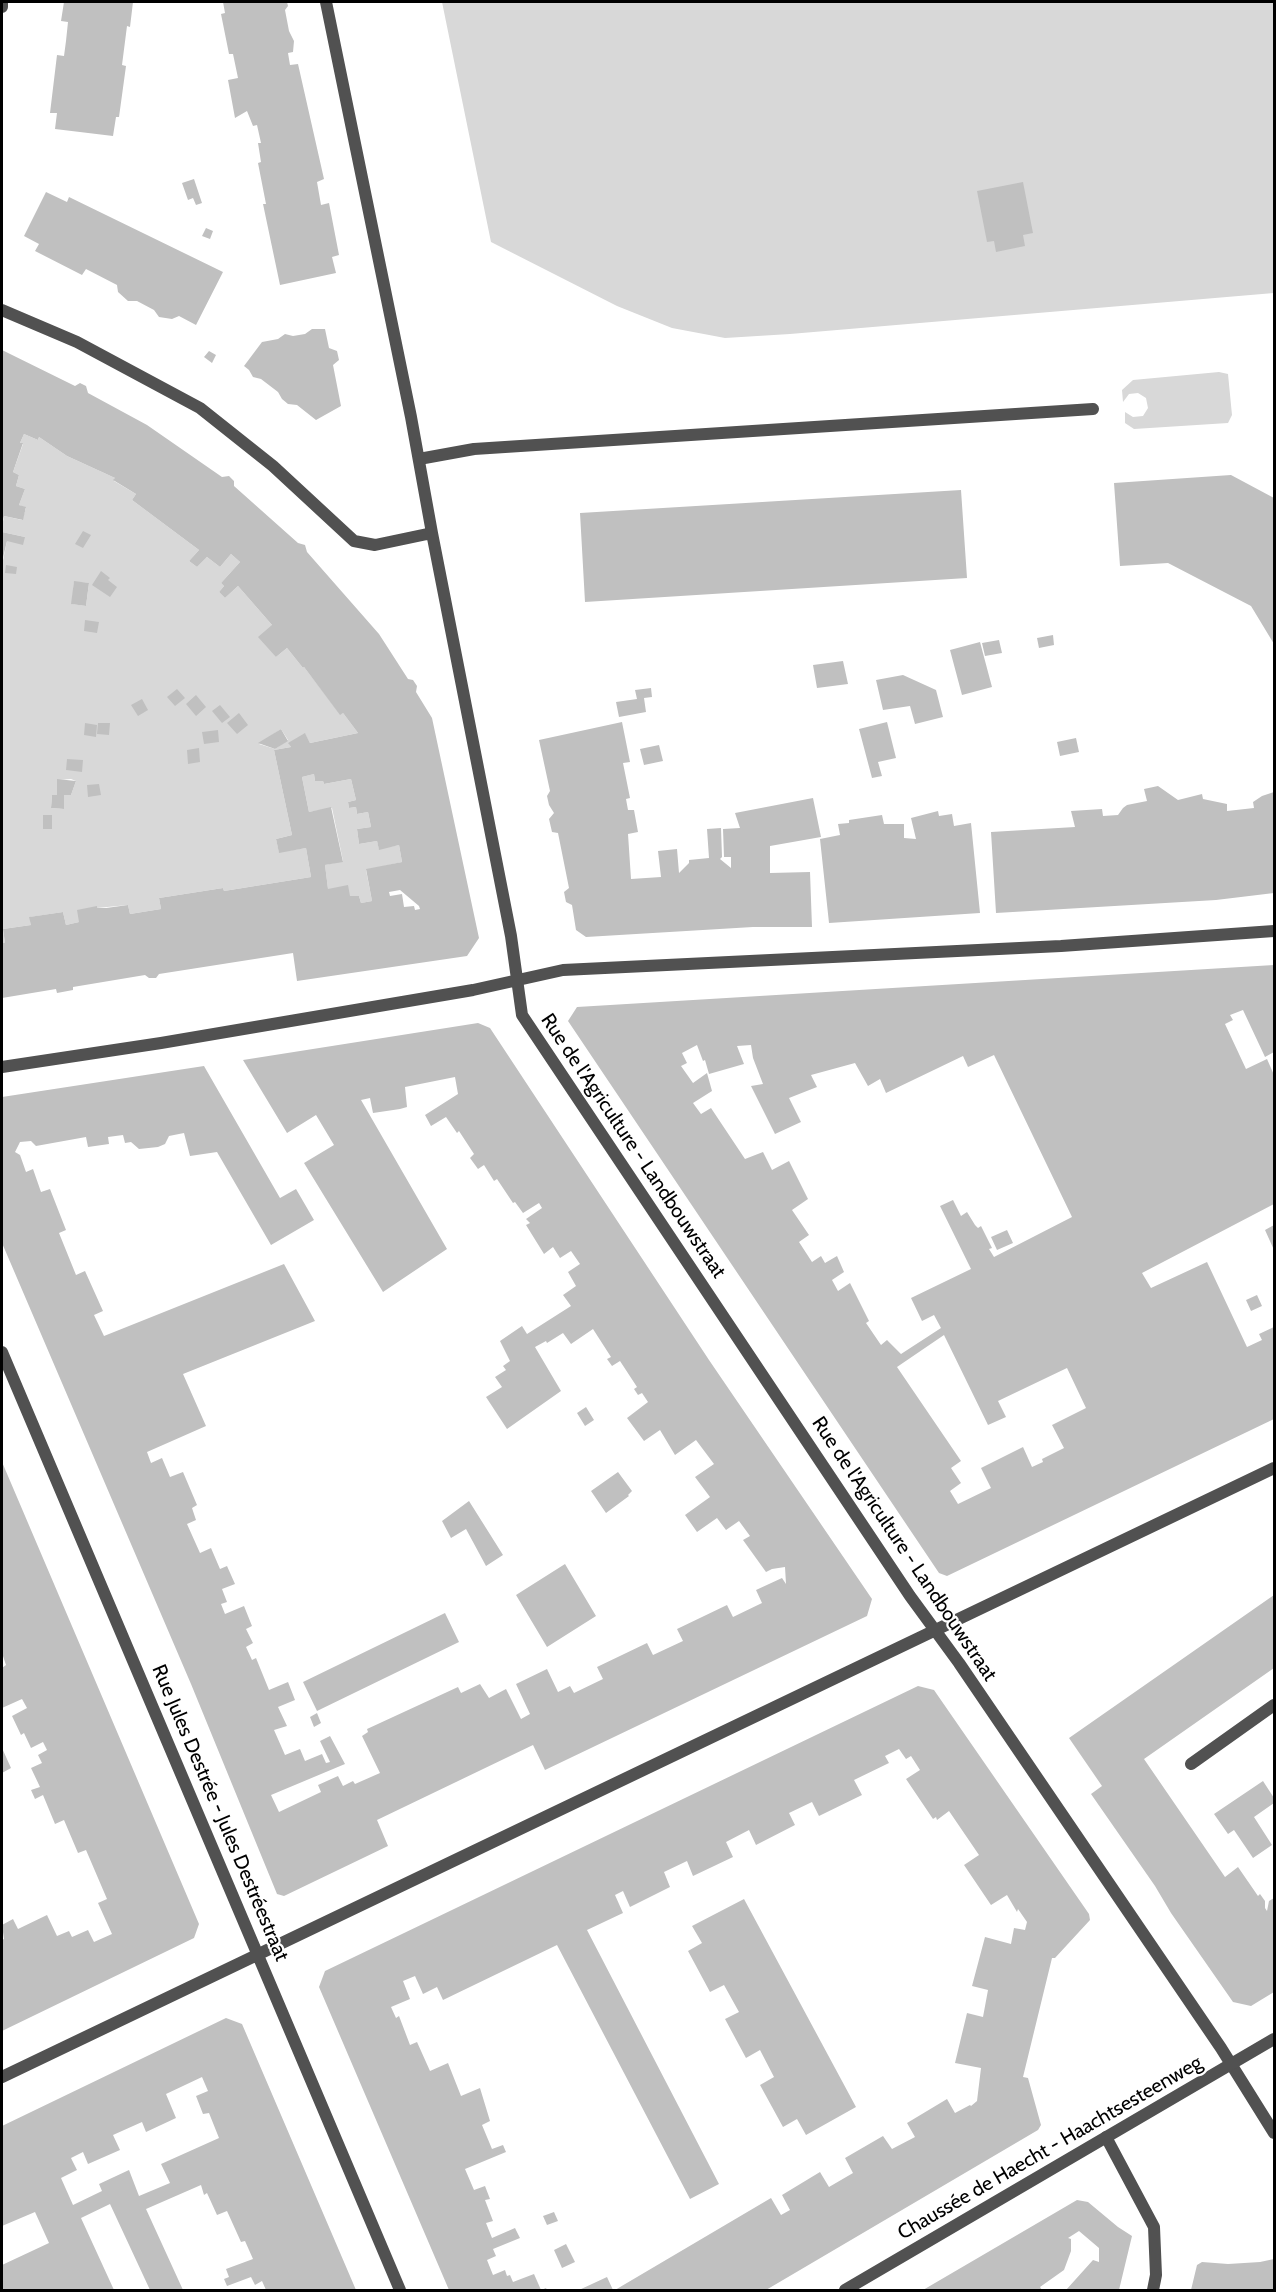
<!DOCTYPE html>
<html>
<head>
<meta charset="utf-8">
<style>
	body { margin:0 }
	#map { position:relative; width:1276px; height:2292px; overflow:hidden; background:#fff; font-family:Cabin,sans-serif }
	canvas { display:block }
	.frame { position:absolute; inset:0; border:3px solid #000; pointer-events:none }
</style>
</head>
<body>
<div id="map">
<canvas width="1276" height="2292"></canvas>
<div class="frame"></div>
</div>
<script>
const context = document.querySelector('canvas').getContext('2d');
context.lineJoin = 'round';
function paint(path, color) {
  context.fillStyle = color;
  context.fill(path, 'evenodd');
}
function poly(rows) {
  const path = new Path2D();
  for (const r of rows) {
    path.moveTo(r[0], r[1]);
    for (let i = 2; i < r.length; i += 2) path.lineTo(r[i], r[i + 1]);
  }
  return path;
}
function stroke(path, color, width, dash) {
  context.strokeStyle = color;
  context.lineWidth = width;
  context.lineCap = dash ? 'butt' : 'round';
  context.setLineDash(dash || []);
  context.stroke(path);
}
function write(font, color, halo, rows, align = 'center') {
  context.font = font + ' Cabin,sans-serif';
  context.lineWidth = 4.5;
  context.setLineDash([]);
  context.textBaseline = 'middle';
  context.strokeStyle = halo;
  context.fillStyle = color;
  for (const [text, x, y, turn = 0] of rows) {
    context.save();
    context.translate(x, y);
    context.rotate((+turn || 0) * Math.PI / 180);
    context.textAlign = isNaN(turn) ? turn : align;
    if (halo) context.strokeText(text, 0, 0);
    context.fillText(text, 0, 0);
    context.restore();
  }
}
const green = poly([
	[442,2,1274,2,1274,293,790,334,725,338,672,328,617,306,491,242],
	[1219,372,1228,374,1232,415,1228,423,1134,429,1125,423,1125,412,1133,417,1143,416,1148,408,1146,398,1138,393,1129,394,1123,402,1122,390,1133,380],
	[24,434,38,440,39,437,67,456,115,478,114,481,136,494,132,500,199,550,189,561,197,567,207,557,220,567,231,554,240,562,221,583,224,586,219,592,225,598,238,586,272,625,276,657,287,648,303,668,304,667,340,714,343,713,358,733,310,743,305,734,289,744,291,747,274,750,292,835,276,839,279,852,306,848,311,877,224,891,223,888,159,898,161,909,130,914,128,905,97,908,79,922,66,925,63,912,30,917,31,925,3,929,5,943,2,943,2,565,7,541,25,537,2,532,2,527,4,516,22,520,26,508,19,505,25,489,16,486,19,475,13,472,23,444,20,443],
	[74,582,89,583,86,606,72,604],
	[281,729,288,740,275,749,259,744],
	[71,779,76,781,71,795,64,795,64,809,51,808,52,795,57,795,58,780],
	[314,774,315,781,323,781,324,784,351,779,356,800,348,802,349,808,356,807,357,814,368,812,371,827,357,829,359,844,377,841,379,849,399,845,402,862,366,870,372,901,361,903,359,896,350,896,328,889,325,865,343,861,332,808,309,812,302,777]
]);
const building = poly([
	[64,2,133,2,130,27,127,26,122,65,126,66,119,117,116,117,113,136,55,129,57,113,50,113,57,55,64,56,66,41,68,22,61,21],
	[223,2,287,2,288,6,285,10,289,31,294,41,293,52,288,53,290,65,298,64,324,179,317,182,321,205,329,203,339,255,332,257,336,273,280,285,263,204,266,204,258,163,261,162,258,143,261,143,257,125,253,126,247,111,235,118,228,80,238,78,233,54,229,54,221,14,225,13],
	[194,179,202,203,196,205,193,198,188,200,182,183],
	[1023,182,1033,233,1023,235,1025,246,996,252,994,241,987,242,977,191],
	[46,192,67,202,69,197,223,272,196,325,179,316,172,319,159,317,154,310,137,301,128,301,118,292,117,285,86,269,82,275,35,251,39,244,24,236],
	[206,228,213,231,210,239,202,236],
	[312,329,325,329,329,348,337,351,339,360,333,365,341,406,316,420,297,405,288,404,282,399,278,392,261,379,253,377,249,370,244,366,262,342,278,339,285,334,293,336,305,334],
	[2,350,75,386,80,383,86,386,88,393,147,425,222,477,229,476,234,481,234,486,298,543,305,545,307,552,379,634,408,679,413,680,417,686,416,692,432,718,479,938,467,956,297,981,293,953,159,974,156,978,149,978,145,975,73,987,73,990,57,993,56,989,2,998,2,943,5,943,3,929,31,925,29,917,63,912,66,925,79,922,77,910,97,906,97,908,106,908,128,905,130,914,161,909,159,898,223,888,224,891,311,877,306,848,279,853,276,839,292,835,274,750,291,747,288,743,305,733,310,743,358,733,343,713,340,715,304,667,303,668,287,648,276,657,258,637,272,625,238,586,225,598,219,592,224,586,221,583,240,562,231,554,220,567,207,557,197,567,189,561,199,550,132,500,136,494,113,480,115,478,67,456,39,437,38,440,24,434,20,443,23,443,13,472,19,475,16,486,25,489,19,505,26,507,23,520,4,516,2,523],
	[314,774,315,781,323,781,324,784,351,779,356,800,348,802,349,808,356,807,357,814,368,812,371,827,357,829,359,844,377,841,379,850,399,845,402,862,366,869,372,901,361,903,359,896,350,896,348,885,328,889,325,865,343,862,331,807,309,812,302,777],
	[400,890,419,906,420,909,415,910,414,906,404,907,402,894,390,896,389,892],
	[209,351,216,355,212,363,204,357],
	[1231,475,1274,498,1274,644,1251,606,1168,563,1120,566,1114,483],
	[961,490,967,578,585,602,580,513],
	[83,531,91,535,83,548,75,544],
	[2,532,25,537,23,545,7,541,2,562],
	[6,565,17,567,16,574,5,573],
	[101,571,110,578,108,580,117,587,110,597,92,585],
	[74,581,89,583,86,606,71,604],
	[85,620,99,622,97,633,84,631],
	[1053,635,1054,645,1039,648,1037,638],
	[999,640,1002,653,985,656,982,643],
	[980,642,992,687,962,695,950,650],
	[843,661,848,684,817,688,813,665],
	[903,675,936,690,943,717,915,724,910,706,883,710,876,680],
	[651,688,652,697,644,698,646,712,619,717,616,702,637,699,635,690],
	[177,689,185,698,175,706,167,697],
	[196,695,206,707,196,716,186,704],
	[142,699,148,710,138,716,131,705],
	[220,705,230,717,222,723,212,711],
	[239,713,248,725,237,734,227,723],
	[622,722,630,762,623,763,630,798,626,799,628,810,634,810,638,832,628,834,631,879,661,877,658,851,677,849,679,873,689,863,689,860,709,858,707,829,721,828,722,857,720,859,731,868,731,857,724,857,723,829,740,828,735,813,813,798,821,837,770,846,770,873,810,872,812,927,753,927,586,937,576,930,572,905,566,902,564,892,569,888,558,833,552,832,549,819,554,813,549,805,547,796,550,791,539,740],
	[887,722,896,758,878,762,882,776,872,778,859,729],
	[85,723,97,725,96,737,84,735],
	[98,723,110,723,109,735,97,734],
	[281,729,288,741,275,749,258,743],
	[218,730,219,742,204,744,202,732],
	[1076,738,1079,752,1060,756,1057,742],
	[659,745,663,761,644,765,640,749],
	[199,748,200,762,188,764,187,750],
	[67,759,83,760,82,772,66,770],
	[57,779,76,781,71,795,64,795,64,809,51,808,52,795,57,795],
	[99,784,101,795,88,797,87,785],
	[1158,786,1178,800,1202,794,1203,799,1227,804,1227,811,1254,808,1253,802,1262,796,1274,792,1274,893,1216,900,996,913,991,832,1075,827,1071,811,1102,809,1103,816,1118,815,1123,808,1127,805,1147,801,1144,789],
	[938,811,939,816,952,814,954,826,971,823,980,913,829,923,820,839,840,835,838,824,849,823,849,820,882,815,884,824,904,824,904,838,916,839,911,818],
	[43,815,52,815,52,829,43,829],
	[1274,965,1274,1052,1265,1057,1243,1010,1230,1015,1233,1020,1225,1024,1246,1069,1267,1059,1274,1075,1274,1204,1142,1273,1151,1288,1207,1262,1247,1347,1262,1340,1259,1334,1274,1327,1274,1419,947,1576,939,1573,568,1021,577,1007],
	[697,1045,703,1061,705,1060,709,1074,744,1064,737,1046,751,1045,753,1058,763,1084,751,1086,775,1134,801,1122,789,1098,817,1087,811,1075,855,1063,868,1086,880,1079,886,1093,963,1056,968,1067,994,1055,1072,1217,994,1257,989,1249,992,1248,981,1226,978,1228,975,1225,967,1212,961,1216,953,1200,940,1206,971,1269,911,1298,922,1321,934,1315,941,1328,901,1354,887,1340,881,1345,866,1323,869,1321,850,1283,838,1291,832,1280,844,1272,837,1256,825,1263,821,1256,812,1262,799,1242,809,1235,792,1210,808,1199,789,1161,772,1170,763,1152,745,1159,711,1108,701,1114,693,1103,712,1091,707,1073,693,1083,681,1066,687,1063,682,1053],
	[944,1335,988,1425,1006,1417,998,1401,1067,1368,1086,1408,1052,1425,1064,1448,1042,1459,1043,1462,1032,1467,1023,1447,981,1468,991,1488,958,1504,950,1491,961,1483,951,1468,961,1461,897,1367],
	[478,1023,490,1028,709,1360,872,1599,867,1616,545,1770,533,1745,377,1820,388,1846,284,1896,277,1894,191,1684,2,1243,2,1097,204,1066,280,1198,296,1189,314,1220,271,1245,217,1152,190,1156,184,1133,169,1136,165,1144,158,1147,139,1149,131,1142,125,1143,123,1135,108,1137,109,1144,88,1147,86,1137,36,1146,31,1141,20,1142,15,1152,20,1155,26,1172,33,1169,41,1192,50,1189,66,1230,59,1233,76,1275,85,1271,103,1311,94,1315,104,1336,284,1264,315,1321,183,1374,206,1426,147,1452,151,1463,162,1458,170,1477,183,1472,197,1505,192,1508,196,1520,187,1524,200,1553,211,1548,220,1569,227,1566,235,1584,222,1589,227,1602,221,1604,225,1614,244,1606,252,1626,246,1629,253,1643,246,1647,252,1660,256,1658,269,1690,288,1682,295,1700,278,1707,287,1726,274,1730,285,1755,300,1749,305,1761,322,1754,326,1763,330,1762,320,1741,330,1736,345,1764,271,1795,279,1812,321,1792,318,1785,338,1776,343,1786,353,1781,355,1784,380,1773,362,1736,368,1732,367,1729,458,1687,461,1693,480,1684,489,1698,506,1689,521,1719,530,1714,516,1684,547,1669,558,1692,570,1686,574,1693,603,1679,597,1667,647,1643,653,1655,683,1641,677,1629,727,1605,733,1617,762,1603,756,1590,782,1578,786,1584,785,1567,772,1569,766,1572,743,1540,750,1536,739,1521,726,1530,717,1518,697,1532,685,1515,710,1497,695,1477,714,1464,696,1440,675,1455,660,1430,644,1441,627,1418,648,1402,642,1393,638,1395,634,1389,637,1387,620,1361,612,1366,607,1359,611,1357,593,1329,571,1344,563,1333,547,1343,546,1341,535,1347,561,1391,507,1429,486,1397,502,1387,495,1377,506,1370,503,1366,510,1361,500,1341,522,1326,527,1334,571,1306,563,1295,576,1286,568,1272,580,1264,571,1251,560,1258,553,1247,544,1254,526,1225,530,1223,526,1219,542,1208,539,1203,523,1213,515,1202,513,1203,497,1179,494,1181,484,1165,478,1169,470,1158,474,1154,459,1131,457,1133,446,1117,431,1126,425,1115,458,1094,455,1077,405,1087,407,1107,400,1109,373,1113,370,1098,361,1100,447,1249,383,1292,304,1163,334,1145,316,1115,287,1133,243,1060],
	[1274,1225,1274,1250,1265,1230],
	[1007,1230,1013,1243,997,1250,991,1237],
	[1257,1295,1262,1306,1251,1311,1246,1300],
	[586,1407,594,1420,585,1426,577,1413],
	[2,1462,199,1924,194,1938,2,2031,2,1940,4,1939,2,1925,13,1919,18,1929,47,1915,57,1936,69,1931,72,1937,88,1930,94,1942,112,1934,98,1903,107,1899,86,1850,78,1853,64,1820,55,1824,43,1795,35,1799,31,1790,40,1787,31,1768,42,1763,38,1755,47,1750,43,1742,31,1748,24,1733,21,1735,12,1716,27,1708,22,1699,2,1708,2,1668,6,1665,2,1653],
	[618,1472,632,1491,628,1495,629,1496,606,1513,591,1491],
	[469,1501,503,1555,486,1566,466,1529,451,1538,442,1521],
	[565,1564,596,1616,547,1647,516,1595],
	[1274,1595,1274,1668,1144,1759,1225,1877,1238,1867,1258,1896,1260,1894,1265,1901,1265,1908,1267,1911,1269,1901,1274,1898,1274,1992,1251,2006,1233,2002,1171,1913,1155,1886,1091,1794,1102,1786,1069,1738],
	[445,1613,459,1642,317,1711,303,1682],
	[918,1686,934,1690,1089,1914,1090,1920,1055,1958,1052,1958,1023,2077,1028,2078,1041,2125,1038,2130,766,2290,615,2290,771,2198,781,2215,790,2210,782,2195,820,2172,829,2187,853,2173,845,2158,883,2136,892,2149,915,2137,907,2123,947,2099,955,2113,970,2105,971,2106,977,2101,981,2068,955,2063,967,2013,983,2017,988,1990,972,1986,985,1937,1011,1944,1014,1928,1025,1930,1027,1922,1018,1909,1017,1912,1007,1895,991,1905,964,1865,979,1855,949,1811,937,1820,936,1817,933,1819,906,1779,920,1770,911,1756,906,1759,899,1749,885,1756,889,1763,854,1780,862,1795,819,1816,812,1802,789,1813,795,1825,756,1845,749,1830,726,1842,733,1857,693,1876,687,1861,664,1872,670,1887,630,1907,623,1891,615,1895,623,1913,587,1930,719,2184,690,2199,557,1945,443,2000,437,1987,423,1994,415,1976,403,1981,410,1999,391,2007,396,2018,399,2016,410,2045,417,2042,430,2071,448,2063,461,2096,480,2088,490,2121,482,2125,492,2149,503,2145,506,2152,465,2169,474,2190,485,2186,490,2199,485,2200,493,2221,486,2223,492,2238,515,2228,520,2238,493,2249,496,2256,487,2260,493,2275,505,2270,507,2276,510,2275,513,2282,534,2274,541,2290,546,2288,547,2290,449,2290,319,1987,325,1971],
	[317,1713,321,1723,314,1727,310,1717],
	[2,1748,11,1768,2,1773],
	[1263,1781,1274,1798,1274,1803,1254,1817,1272,1845,1253,1858,1234,1830,1228,1834,1214,1814],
	[744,1899,856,2107,806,2135,797,2119,783,2127,760,2085,774,2077,760,2050,746,2058,725,2019,739,2012,724,1985,710,1992,688,1951,702,1943,692,1926],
	[226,2018,242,2024,356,2290,266,2290,262,2281,255,2285,251,2277,227,2286,224,2279,229,2277,226,2269,253,2259,245,2241,241,2242,227,2211,217,2215,207,2193,204,2195,201,2185,146,2209,183,2290,150,2290,110,2204,81,2218,114,2290,2,2290,2,2265,49,2243,35,2212,2,2226,2,2126],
	[202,2077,208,2091,196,2096,203,2114,209,2113,219,2138,161,2164,170,2183,139,2196,129,2170,99,2184,102,2191,73,2205,61,2178,77,2170,71,2158,83,2152,88,2164,120,2150,113,2135,142,2122,146,2132,176,2118,166,2094],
	[1077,2200,1088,2202,1118,2227,1132,2236,1119,2290,1066,2290,1093,2260,1099,2262,1099,2248,1079,2231,1068,2238,1071,2239,1071,2251,1064,2270,1040,2287,1042,2290,923,2290],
	[554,2212,558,2221,547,2225,543,2216],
	[566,2244,575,2262,562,2268,554,2250],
	[1274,2259,1274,2290,1191,2290,1197,2265,1202,2262,1228,2264,1260,2262],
	[607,2277,613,2290,579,2290]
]);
const service = poly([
	[1191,1764,1274,1705]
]);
const minor = poly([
	[326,2,411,417,432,533,511,936,522,1015,910,1596,959,1663,1221,2048,1274,2133],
	[2,7,2,2],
	[2,310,77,342,200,408,273,466,354,541,375,545,432,533],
	[419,459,474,449,1093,409],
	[2,1067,161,1043,473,990,563,970,1061,946,1274,931],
	[2,1352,400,2290],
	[2,2077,1274,1468],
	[1106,2137,1154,2227,1156,2275,1153,2290]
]);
const tertiary = poly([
	[845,2290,1274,2039]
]);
const streetNames = [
	["Rue de l'Agriculture - Landbouwstraat",633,1146,56],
	["Rue de l'Agriculture - Landbouwstraat",904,1549,56],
	["Rue Jules Destrée - Jules Destréestraat",220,1813,67],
	["Chaussée de Haecht - Haachtsesteenweg",1050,2148,-30]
];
paint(green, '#d8d8d8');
paint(building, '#c0c0c0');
stroke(service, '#515151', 12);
stroke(minor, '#515151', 12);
stroke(tertiary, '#515151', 12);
write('20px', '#000', '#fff', streetNames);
</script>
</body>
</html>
